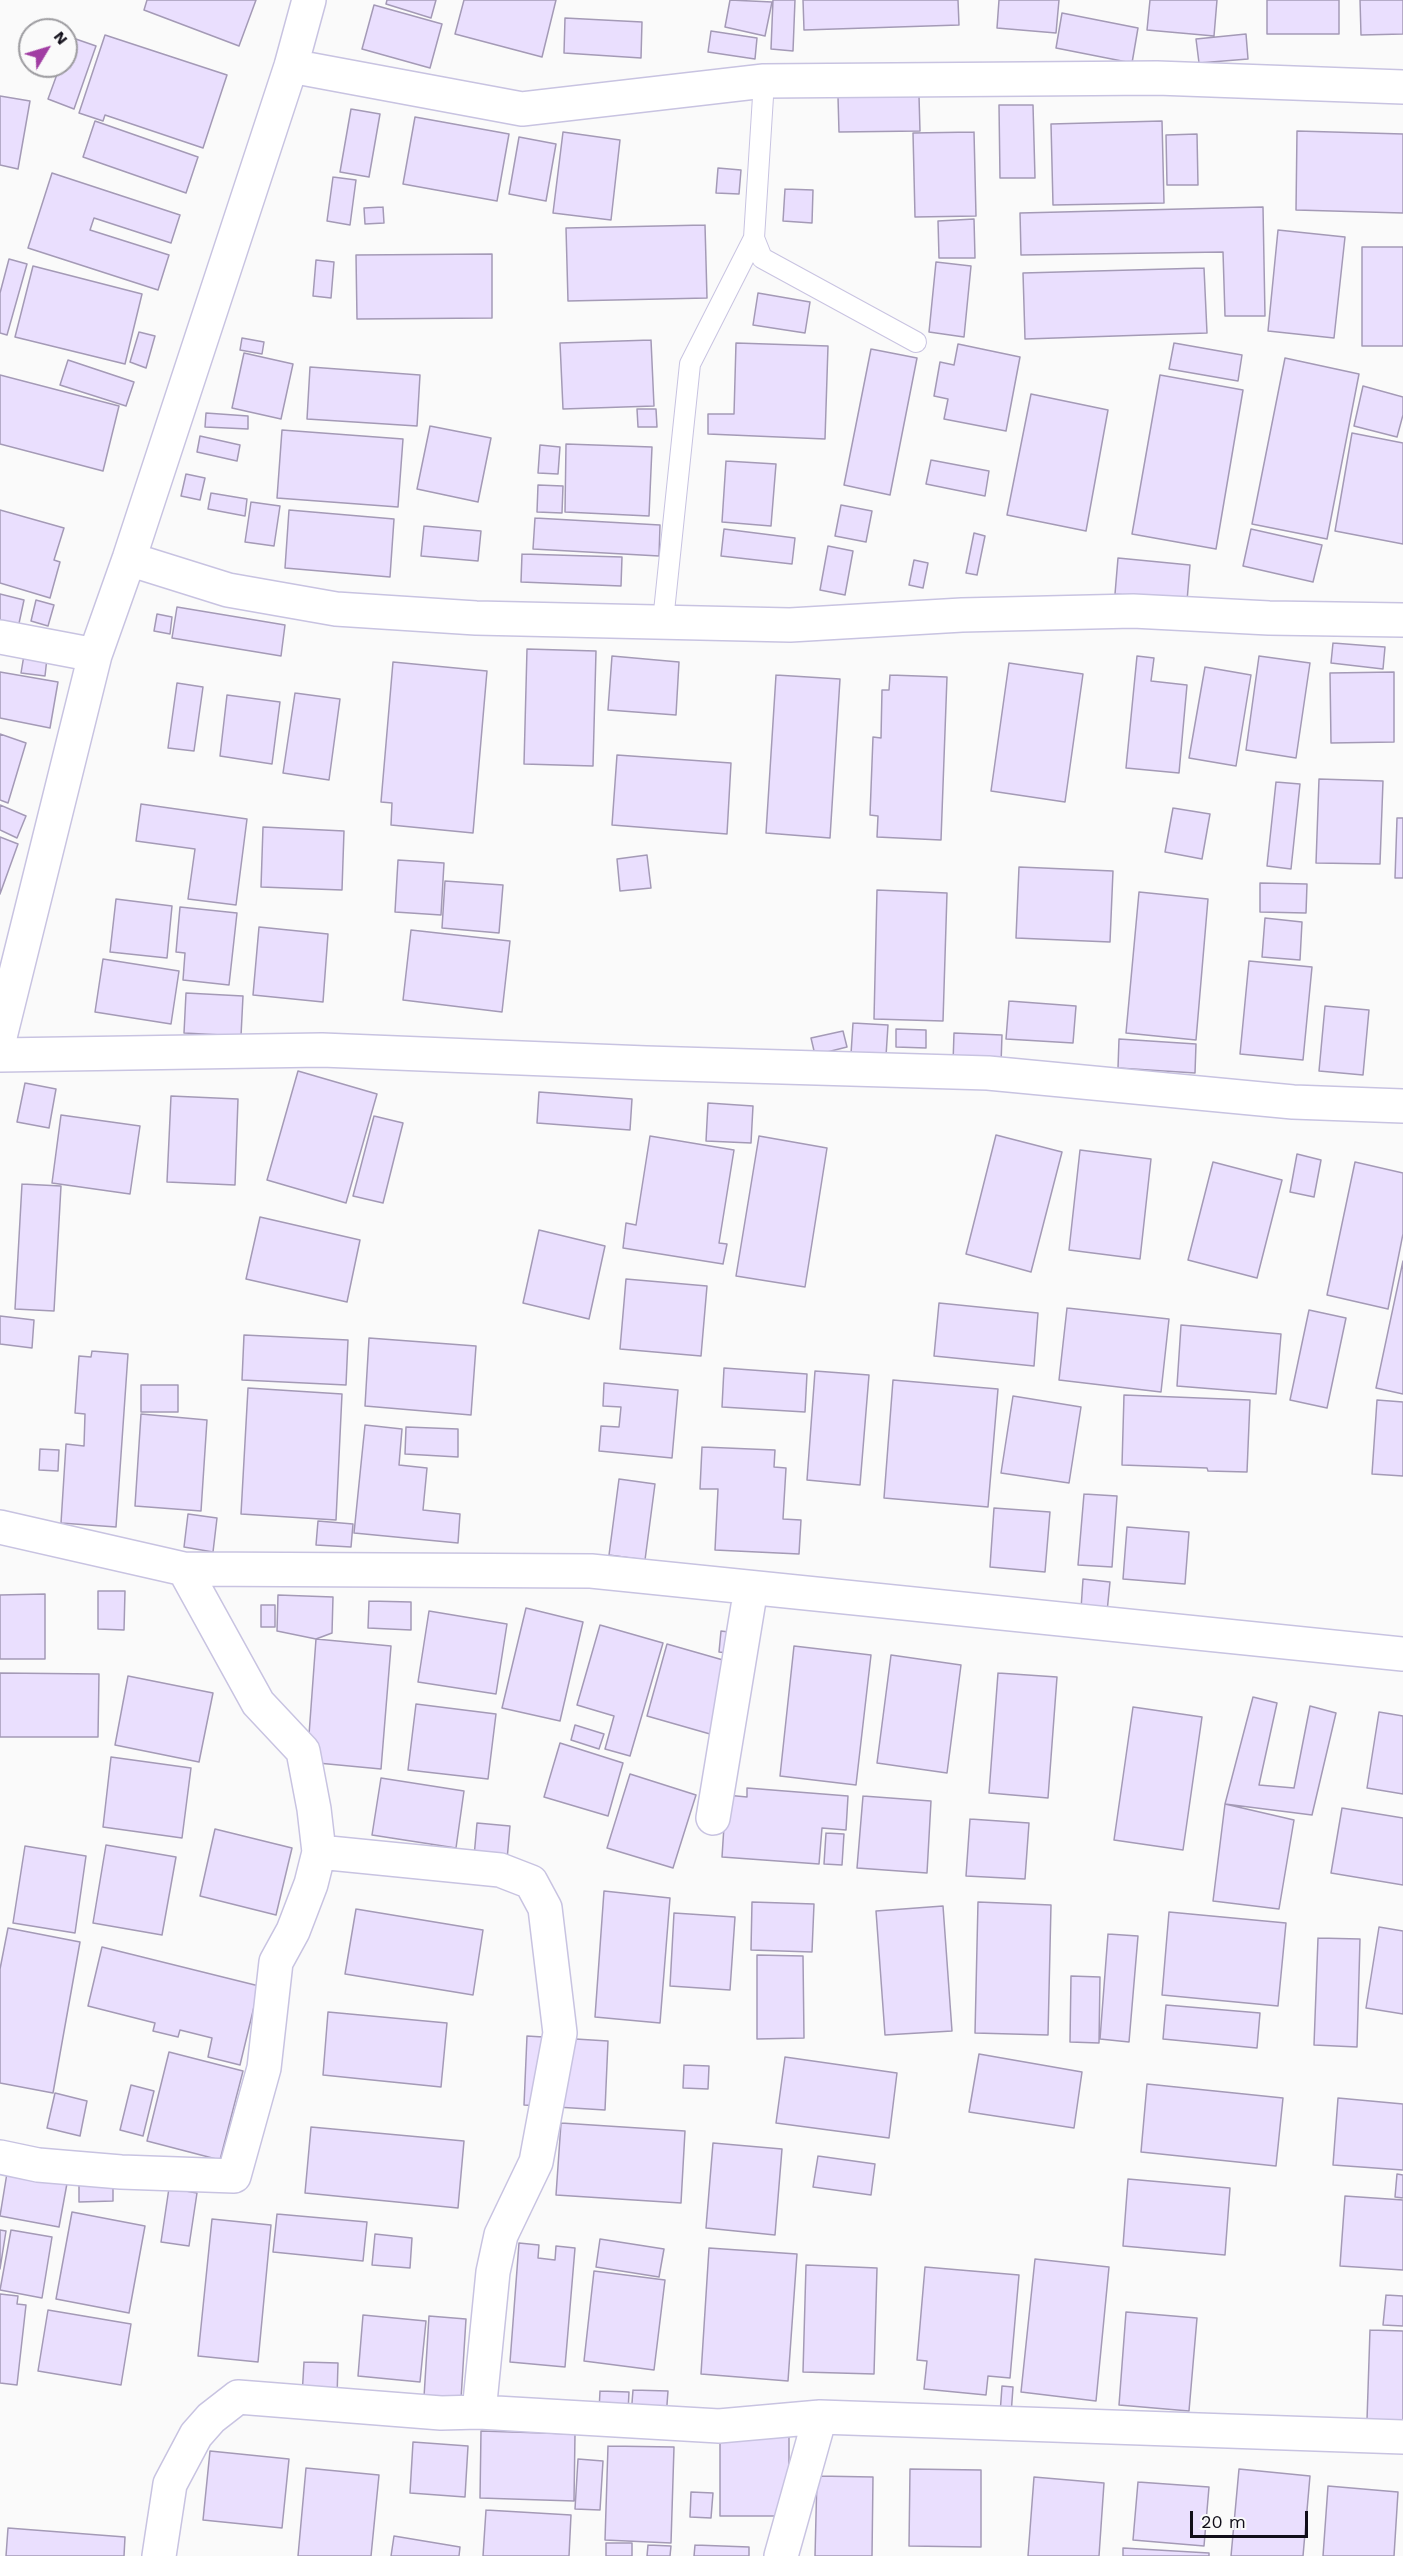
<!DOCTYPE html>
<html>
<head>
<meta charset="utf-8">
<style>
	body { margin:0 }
	#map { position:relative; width:1403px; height:2556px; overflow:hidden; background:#fafafa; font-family:"Work Sans",sans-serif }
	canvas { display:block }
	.north { position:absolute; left:18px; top:18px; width:60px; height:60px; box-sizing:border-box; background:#fafafa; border:2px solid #9d9ca0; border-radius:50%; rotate:52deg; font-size:16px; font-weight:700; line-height:24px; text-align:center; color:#110e19 }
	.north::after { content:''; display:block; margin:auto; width:21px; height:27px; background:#a13da3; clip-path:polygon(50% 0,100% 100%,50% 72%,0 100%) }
	.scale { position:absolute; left:1190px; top:2511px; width:118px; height:27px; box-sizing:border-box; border:3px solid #110e19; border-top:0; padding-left:8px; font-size:18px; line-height:21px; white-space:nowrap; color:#110e19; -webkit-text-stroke:4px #fafafa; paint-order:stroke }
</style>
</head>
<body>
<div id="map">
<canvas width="1403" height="2556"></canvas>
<div class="north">N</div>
<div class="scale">20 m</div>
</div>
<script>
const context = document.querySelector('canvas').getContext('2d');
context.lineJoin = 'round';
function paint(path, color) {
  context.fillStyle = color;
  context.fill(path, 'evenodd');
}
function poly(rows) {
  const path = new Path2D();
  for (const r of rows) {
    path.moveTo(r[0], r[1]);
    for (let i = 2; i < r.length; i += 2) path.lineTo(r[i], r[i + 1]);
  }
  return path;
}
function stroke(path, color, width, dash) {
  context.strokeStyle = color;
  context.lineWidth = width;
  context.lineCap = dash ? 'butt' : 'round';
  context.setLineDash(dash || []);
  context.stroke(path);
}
const building = poly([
	[147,0,256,0,239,46,144,10,147,0],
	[387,0,436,0,431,18,386,4,387,0],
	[464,0,556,0,542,57,455,34,464,0],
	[730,0,772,2,765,36,725,27,730,0],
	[773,0,795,0,793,51,771,49,773,0],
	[803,0,958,0,959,25,804,30,803,0],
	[999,0,1059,0,1056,33,997,28,999,0],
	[1150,0,1217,0,1214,36,1147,30,1150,0],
	[1267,0,1339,0,1339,34,1267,34,1267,0],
	[1360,0,1403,0,1403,34,1361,35,1360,0],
	[374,5,442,24,430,68,362,49,374,5],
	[1062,13,1138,28,1132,63,1056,48,1062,13],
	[565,18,642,22,641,58,564,53,565,18],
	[711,31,757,38,755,59,708,52,711,31],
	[1246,34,1248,59,1199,63,1196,39,1246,34],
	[105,35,227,75,203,148,105,115,103,121,79,113,105,35],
	[70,37,96,46,74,109,48,99,60,66,66,66,66,49,70,37],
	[0,96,30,101,18,169,0,165,0,96],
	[919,96,920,131,839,132,838,97,919,96],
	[999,105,1033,105,1035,178,1000,178,999,105],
	[351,109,380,114,369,177,340,172,351,109],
	[415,117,509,134,497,201,403,184,415,117],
	[95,121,198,157,186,193,83,157,95,121],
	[1162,121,1164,203,1053,205,1051,124,1162,121],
	[1297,131,1403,134,1403,213,1296,210,1297,131],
	[563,132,620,140,611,220,553,213,563,132],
	[974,132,976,216,915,217,913,133,974,132],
	[1197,134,1198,185,1167,185,1166,135,1197,134],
	[519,137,556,144,546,201,509,194,519,137],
	[718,168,741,170,739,194,716,193,718,168],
	[52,173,180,215,171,243,94,218,90,230,169,255,158,290,28,248,52,173],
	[333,177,356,180,350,225,327,221,333,177],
	[785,189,813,190,812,223,783,221,785,189],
	[383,207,384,223,365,224,364,208,383,207],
	[1263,207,1265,316,1225,316,1223,252,1021,255,1020,213,1263,207],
	[974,219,975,258,939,258,938,221,974,219],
	[705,225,707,298,568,301,566,228,705,225],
	[1278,230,1345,237,1334,338,1268,331,1278,230],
	[1362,247,1403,247,1403,346,1362,346,1362,247],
	[492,254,492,318,357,319,356,255,492,254],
	[9,259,27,264,7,335,0,333,0,293,9,259],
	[316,260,334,262,331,298,313,296,316,260],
	[936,262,971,266,964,337,929,332,936,262],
	[33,266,142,294,125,364,15,337,33,266],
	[1204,268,1207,333,1025,339,1023,273,1204,268],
	[758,293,810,302,805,333,753,325,758,293],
	[139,332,155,336,146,368,130,362,139,332],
	[242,338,264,342,262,354,240,350,242,338],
	[651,340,654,406,563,409,560,343,651,340],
	[736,343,828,346,825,439,708,434,708,414,734,414,736,343],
	[1174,343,1242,355,1238,381,1169,369,1174,343],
	[958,344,1020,357,1006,431,944,419,948,399,934,396,940,362,954,365,958,344],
	[871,349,917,358,890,495,844,485,871,349],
	[244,353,293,364,281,419,232,408,244,353],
	[1285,358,1359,374,1327,539,1252,524,1285,358],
	[68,360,134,382,126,406,60,385,68,360],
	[310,367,420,375,417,426,307,419,310,367],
	[0,375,119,406,103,471,0,444,0,375],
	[1160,375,1243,390,1216,549,1132,534,1160,375],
	[1363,386,1403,397,1403,415,1397,437,1354,426,1363,386],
	[1031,394,1108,410,1086,531,1007,515,1031,394],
	[637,409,656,409,657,427,638,427,637,409],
	[206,413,248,416,248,429,205,427,206,413],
	[430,426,491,438,478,502,417,489,430,426],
	[282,430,403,439,398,507,277,498,282,430],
	[1352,433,1403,443,1403,544,1335,531,1352,433],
	[200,436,240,445,237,461,197,452,200,436],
	[566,444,652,447,649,516,565,512,566,444],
	[540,445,560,447,558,474,538,473,540,445],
	[931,460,989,471,985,496,926,484,931,460],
	[726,461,776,464,771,526,722,522,726,461],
	[186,474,205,478,200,500,181,496,186,474],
	[538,485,563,486,562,513,537,512,538,485],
	[211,493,247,499,245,516,208,509,211,493],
	[251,502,280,506,274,546,245,542,251,502],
	[841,505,872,511,866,542,835,536,841,505],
	[0,510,64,528,54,560,60,562,50,598,0,583,0,510],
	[289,510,394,519,390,577,285,568,289,510],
	[535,518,660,525,659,556,533,549,535,518],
	[424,526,481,531,478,561,421,556,424,526],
	[724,529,795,538,792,564,721,556,724,529],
	[1251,529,1322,545,1313,582,1243,566,1251,529],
	[974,533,985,536,977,575,966,573,974,533],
	[828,546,853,551,845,595,820,590,828,546],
	[522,554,622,557,621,586,521,582,522,554],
	[1118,558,1190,565,1187,601,1115,594,1118,558],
	[914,560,928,563,923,588,909,585,914,560],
	[0,594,24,600,18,628,0,624,0,594],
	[36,600,54,605,48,626,31,621,36,600],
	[177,607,285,625,281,656,172,638,177,607],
	[157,614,172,617,170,634,154,631,157,614],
	[1333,643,1385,647,1383,669,1331,663,1333,643],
	[527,649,596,651,593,766,524,764,527,649],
	[24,655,47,658,45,676,21,673,24,655],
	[612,656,679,662,676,715,608,710,612,656],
	[1137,656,1154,658,1151,681,1187,685,1179,773,1126,768,1137,656],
	[1259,656,1310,663,1296,758,1246,750,1259,656],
	[393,662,487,671,473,833,391,825,392,803,381,802,393,662],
	[1009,663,1083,674,1065,802,991,791,1009,663],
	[1205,667,1251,675,1236,766,1189,758,1205,667],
	[0,672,58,682,50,728,0,718,0,672],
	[1394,672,1394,742,1331,743,1330,673,1394,672],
	[776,675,840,679,830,838,766,833,776,675],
	[890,675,947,677,941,840,877,837,878,816,870,815,873,737,881,738,882,690,889,690,890,675],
	[177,683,203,687,194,751,168,748,177,683],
	[295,693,340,699,329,780,283,773,295,693],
	[227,695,280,702,272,764,220,756,227,695],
	[0,734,26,743,8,803,0,800,0,734],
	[617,755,731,763,727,834,612,825,617,755],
	[1319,779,1383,781,1380,864,1316,863,1319,779],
	[1276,782,1300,784,1291,869,1267,866,1276,782],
	[141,804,247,819,236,905,188,899,195,849,136,841,141,804],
	[0,805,26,816,17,838,0,830,0,805],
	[1173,808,1210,814,1202,859,1165,852,1173,808],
	[1397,818,1403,818,1403,878,1395,878,1397,818],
	[263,827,344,831,342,890,261,887,263,827],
	[0,837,18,844,0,894,0,837],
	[647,855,651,888,620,891,617,859,647,855],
	[398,860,444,863,441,915,395,912,398,860],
	[1019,867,1113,871,1110,942,1016,938,1019,867],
	[445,881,503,885,499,933,442,928,445,881],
	[1260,883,1307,884,1306,913,1260,912,1260,883],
	[877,890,947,893,943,1021,874,1019,877,890],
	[1139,892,1208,899,1196,1040,1126,1033,1139,892],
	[116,899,172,906,167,958,110,952,116,899],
	[180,907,237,913,229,985,183,980,185,953,176,952,180,907],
	[1265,918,1302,922,1300,960,1262,957,1265,918],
	[259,927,328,934,323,1002,253,995,259,927],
	[411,930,510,941,502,1012,403,1000,411,930],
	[103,959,179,971,171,1024,95,1012,103,959],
	[1249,961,1312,967,1303,1060,1240,1054,1249,961],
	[186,993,243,996,241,1036,184,1033,186,993],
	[1009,1001,1076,1006,1073,1043,1006,1039,1009,1001],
	[1325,1006,1369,1010,1363,1075,1319,1071,1325,1006],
	[853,1023,888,1025,886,1056,851,1054,853,1023],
	[896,1029,926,1030,926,1048,896,1047,896,1029],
	[843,1031,847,1047,815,1055,811,1038,843,1031],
	[954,1033,1002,1035,1001,1064,953,1063,954,1033],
	[1119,1039,1196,1044,1195,1073,1118,1068,1119,1039],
	[298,1071,377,1094,346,1203,267,1180,298,1071],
	[25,1083,56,1089,49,1128,17,1122,25,1083],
	[539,1092,632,1099,630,1130,537,1123,539,1092],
	[171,1096,238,1099,235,1185,167,1182,171,1096],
	[708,1103,753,1106,751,1143,706,1141,708,1103],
	[61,1115,140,1126,130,1194,52,1183,61,1115],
	[374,1116,403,1123,383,1203,353,1196,374,1116],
	[996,1135,1062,1152,1031,1272,966,1254,996,1135],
	[650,1136,734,1150,719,1243,727,1244,723,1264,623,1248,626,1223,636,1225,650,1136],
	[759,1136,827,1148,805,1287,736,1276,759,1136],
	[1080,1150,1151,1159,1140,1259,1069,1250,1080,1150],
	[1297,1154,1321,1160,1314,1197,1290,1192,1297,1154],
	[1213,1162,1282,1180,1257,1278,1188,1260,1213,1162],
	[1355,1162,1403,1173,1403,1234,1388,1309,1327,1295,1355,1162],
	[22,1184,61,1186,54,1311,15,1309,22,1184],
	[260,1217,360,1240,347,1302,246,1279,260,1217],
	[539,1230,605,1246,589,1319,523,1303,539,1230],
	[1403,1261,1403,1394,1376,1388,1403,1261],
	[626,1279,707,1286,701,1356,620,1349,626,1279],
	[939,1303,1038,1313,1034,1366,934,1356,939,1303],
	[1067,1308,1169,1319,1161,1392,1059,1380,1067,1308],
	[1309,1310,1346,1318,1327,1408,1290,1400,1309,1310],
	[0,1316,34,1320,32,1348,0,1344,0,1316],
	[1181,1325,1281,1334,1276,1394,1177,1386,1181,1325],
	[244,1335,348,1340,346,1385,242,1380,244,1335],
	[369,1338,476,1346,471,1415,365,1406,369,1338],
	[92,1351,128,1354,116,1527,61,1523,66,1444,84,1446,85,1414,75,1413,79,1356,91,1357,92,1351],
	[724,1368,807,1374,805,1412,722,1407,724,1368],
	[815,1371,869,1375,860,1485,807,1480,815,1371],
	[893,1380,998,1389,988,1507,884,1498,893,1380],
	[604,1383,678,1390,672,1458,599,1451,601,1426,619,1427,621,1407,603,1406,604,1383],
	[141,1385,178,1385,178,1412,141,1412,141,1385],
	[248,1388,342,1394,336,1520,241,1514,248,1388],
	[1124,1395,1250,1400,1247,1472,1208,1471,1207,1468,1122,1465,1124,1395],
	[1013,1396,1081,1407,1069,1483,1001,1473,1013,1396],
	[1377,1400,1403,1402,1403,1476,1372,1474,1377,1400],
	[141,1414,207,1420,201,1511,135,1506,141,1414],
	[365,1425,402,1429,399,1465,427,1468,423,1510,460,1514,458,1543,354,1533,365,1425],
	[406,1427,458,1429,458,1457,405,1454,406,1427],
	[702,1447,775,1450,774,1467,786,1468,783,1519,801,1520,799,1554,715,1550,718,1489,700,1489,702,1447],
	[40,1449,59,1450,58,1471,39,1470,40,1449],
	[619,1479,655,1484,645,1560,609,1555,619,1479],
	[1084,1494,1117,1496,1112,1567,1078,1565,1084,1494],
	[994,1508,1050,1512,1045,1572,990,1567,994,1508],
	[188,1514,217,1518,213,1552,184,1547,188,1514],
	[318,1521,353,1524,351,1547,316,1545,318,1521],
	[1127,1527,1189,1532,1185,1584,1123,1579,1127,1527],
	[1083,1579,1110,1582,1107,1612,1081,1609,1083,1579],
	[98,1591,125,1591,124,1630,98,1629,98,1591],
	[45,1594,45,1659,0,1659,0,1595,45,1594],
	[278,1595,333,1597,332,1633,316,1639,277,1631,278,1595],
	[369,1601,411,1602,411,1630,368,1628,369,1601],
	[261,1605,275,1605,275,1627,261,1627,261,1605],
	[526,1608,583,1622,560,1721,502,1708,526,1608],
	[429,1611,507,1624,496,1694,418,1682,429,1611],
	[600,1625,663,1643,630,1756,605,1749,614,1716,577,1705,600,1625],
	[721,1631,737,1633,735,1654,719,1652,721,1631],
	[316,1639,391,1646,381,1769,307,1762,316,1639],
	[667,1644,730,1662,710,1734,647,1716,667,1644],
	[794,1646,871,1655,856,1785,780,1776,794,1646],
	[891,1655,961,1665,947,1773,877,1763,891,1655],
	[0,1673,99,1674,98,1737,0,1737,0,1673],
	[998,1673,1057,1677,1048,1798,989,1793,998,1673],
	[128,1676,213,1693,199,1762,115,1745,128,1676],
	[1253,1697,1277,1703,1259,1785,1294,1788,1310,1706,1336,1713,1312,1815,1225,1804,1253,1697],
	[416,1704,496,1714,488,1779,408,1770,416,1704],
	[1133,1707,1202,1717,1183,1850,1114,1840,1133,1707],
	[1379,1712,1403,1716,1403,1794,1367,1788,1379,1712],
	[575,1725,604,1734,599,1749,571,1740,575,1725],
	[560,1743,623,1763,608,1816,544,1797,560,1743],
	[111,1757,191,1768,182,1838,103,1827,111,1757],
	[630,1774,696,1795,673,1868,607,1848,630,1774],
	[381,1778,464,1791,456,1848,372,1835,381,1778],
	[747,1788,848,1796,846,1830,822,1828,819,1864,722,1857,726,1795,747,1797,747,1788],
	[863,1796,931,1801,927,1873,857,1868,863,1796],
	[1225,1804,1294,1820,1279,1909,1213,1901,1225,1804],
	[1342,1808,1403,1818,1403,1885,1331,1873,1342,1808],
	[970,1819,1029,1823,1025,1879,966,1876,970,1819],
	[477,1823,510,1826,507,1860,474,1857,477,1823],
	[215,1829,292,1848,276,1915,200,1896,215,1829],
	[826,1833,844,1834,842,1865,824,1864,826,1833],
	[106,1845,176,1857,162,1935,93,1923,106,1845],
	[25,1846,86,1856,75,1933,13,1923,25,1846],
	[604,1891,670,1898,660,2023,595,2017,604,1891],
	[752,1902,814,1904,812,1952,751,1950,752,1902],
	[978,1902,1051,1905,1048,2035,975,2033,978,1902],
	[943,1906,952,2031,885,2035,876,1911,943,1906],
	[356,1909,483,1930,473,1995,345,1974,356,1909],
	[1169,1912,1286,1923,1278,2006,1162,1995,1169,1912],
	[674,1913,735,1917,730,1990,670,1986,674,1913],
	[1379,1927,1403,1931,1403,2014,1366,2008,1379,1927],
	[8,1928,80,1942,53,2093,0,2083,0,1969,8,1928],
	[1108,1934,1138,1936,1129,2042,1100,2039,1108,1934],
	[1318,1938,1360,1939,1357,2047,1314,2045,1318,1938],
	[102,1947,259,1986,240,2065,208,2057,212,2038,180,2030,178,2037,153,2031,155,2023,88,2006,102,1947],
	[757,1955,803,1956,804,2038,757,2039,757,1955],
	[1071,1976,1100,1977,1099,2043,1070,2042,1071,1976],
	[1166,2005,1260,2013,1257,2048,1163,2039,1166,2005],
	[328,2012,447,2023,441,2087,323,2075,328,2012],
	[527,2036,608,2041,605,2110,524,2105,527,2036],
	[169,2052,243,2071,220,2160,147,2141,169,2052],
	[979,2054,1082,2072,1074,2128,969,2112,979,2054],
	[785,2057,897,2073,889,2138,776,2123,785,2057],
	[684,2065,709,2066,708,2089,683,2088,684,2065],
	[1147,2084,1283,2098,1276,2166,1141,2152,1147,2084],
	[131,2085,154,2091,143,2136,120,2130,131,2085],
	[55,2093,87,2101,80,2136,47,2128,55,2093],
	[1338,2098,1403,2104,1403,2170,1333,2165,1338,2098],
	[561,2123,685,2131,681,2203,556,2195,561,2123],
	[311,2127,464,2141,458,2208,305,2193,311,2127],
	[713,2143,782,2149,775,2235,706,2228,713,2143],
	[818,2156,875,2164,871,2195,813,2187,818,2156],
	[8,2167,68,2178,59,2227,0,2216,8,2167],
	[1397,2174,1403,2175,1403,2198,1395,2197,1397,2174],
	[79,2178,113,2179,113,2201,79,2202,79,2178],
	[1128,2179,1230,2188,1225,2255,1123,2246,1128,2179],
	[169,2188,197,2193,189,2246,161,2242,169,2188],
	[1345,2196,1403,2200,1403,2270,1340,2266,1345,2196],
	[72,2212,145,2226,129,2313,56,2299,72,2212],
	[277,2214,367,2222,363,2261,273,2252,277,2214],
	[212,2219,271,2225,258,2362,198,2356,212,2219],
	[0,2230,6,2231,0,2269,0,2230],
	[11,2230,52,2237,42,2298,0,2290,11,2230],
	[375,2234,412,2238,410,2268,372,2265,375,2234],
	[600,2239,664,2249,659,2277,596,2267,600,2239],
	[519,2243,539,2245,538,2258,555,2260,556,2246,575,2248,565,2367,510,2362,519,2243],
	[709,2248,797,2254,788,2381,701,2374,709,2248],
	[1035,2259,1109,2267,1096,2401,1021,2392,1035,2259],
	[806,2265,877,2268,874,2374,803,2372,806,2265],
	[925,2267,1019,2275,1010,2378,988,2376,986,2395,924,2389,927,2361,917,2360,925,2267],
	[594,2271,665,2280,654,2370,584,2361,594,2271],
	[0,2294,18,2296,17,2304,26,2305,17,2385,0,2383,0,2294],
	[1386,2295,1403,2296,1403,2326,1383,2325,1386,2295],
	[48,2310,131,2324,121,2385,38,2371,48,2310],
	[1126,2312,1197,2318,1189,2411,1119,2405,1126,2312],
	[363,2315,426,2321,420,2382,358,2376,363,2315],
	[429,2316,466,2319,461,2399,424,2397,429,2316],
	[1370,2330,1403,2331,1403,2422,1367,2420,1370,2330],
	[304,2362,338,2363,337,2397,302,2396,304,2362],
	[1002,2386,1013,2387,1011,2415,1000,2414,1002,2386],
	[633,2390,668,2391,666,2418,631,2416,633,2390],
	[600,2391,629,2392,628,2412,599,2411,600,2391],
	[481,2431,575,2434,574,2501,480,2498,481,2431],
	[720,2437,789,2437,789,2516,720,2516,720,2437],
	[413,2442,468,2446,465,2497,410,2493,413,2442],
	[608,2446,674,2447,671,2543,605,2540,608,2446],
	[210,2451,289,2459,282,2528,203,2520,210,2451],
	[578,2459,603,2461,600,2510,575,2509,578,2459],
	[306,2468,379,2475,371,2556,298,2556,306,2468],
	[910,2469,981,2470,981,2547,909,2546,910,2469],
	[1239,2469,1310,2476,1303,2556,1231,2556,1239,2469],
	[817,2476,873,2477,872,2556,815,2556,817,2476],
	[1034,2477,1104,2483,1099,2556,1028,2556,1034,2477],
	[1138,2482,1209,2487,1204,2546,1133,2540,1138,2482],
	[1328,2486,1398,2492,1394,2556,1323,2556,1328,2486],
	[691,2492,713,2493,711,2518,690,2517,691,2492],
	[486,2510,571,2515,569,2556,483,2556,486,2510],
	[8,2528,125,2537,124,2556,6,2556,8,2528],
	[394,2536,460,2547,459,2556,391,2556,394,2536],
	[606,2543,632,2543,632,2556,606,2556,606,2543],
	[648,2545,671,2546,670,2556,647,2556,648,2545],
	[695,2545,749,2547,749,2556,694,2556,695,2545],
	[1123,2548,1209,2553,1209,2556,1123,2556,1123,2548]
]);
const service = poly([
	[764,81,754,238,762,258,916,342],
	[663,621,690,364,754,238]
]);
const minor = poly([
	[291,66,522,109,764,81,1157,78,1403,87],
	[129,559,228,590,336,609,476,618,790,625,962,615,1133,611,1269,618,1403,620],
	[0,637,95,655],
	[0,1037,95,655,129,559,291,66,309,0],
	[0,1055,322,1050,646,1063,988,1073,1293,1102,1403,1106],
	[0,1527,184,1569,591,1571,1403,1654],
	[713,1818,751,1588],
	[319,1852,500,1870,531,1882,545,1908,560,2033,536,2162,501,2235,493,2272,479,2412],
	[0,2157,38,2165,121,2172,234,2176,264,2068,276,1962,293,1931,311,1884,319,1852,314,1809,303,1751,258,1703,184,1569],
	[159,2556,170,2484,196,2435,211,2418,238,2397,441,2413,479,2412,719,2426,820,2417,1403,2437],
	[781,2556,820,2417]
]);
paint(building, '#eadffe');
stroke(building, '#a49ab6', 1.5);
stroke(service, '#c8c3e1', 22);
stroke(minor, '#c8c3e1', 36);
stroke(service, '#fff', 20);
stroke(minor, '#fff', 33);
</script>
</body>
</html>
